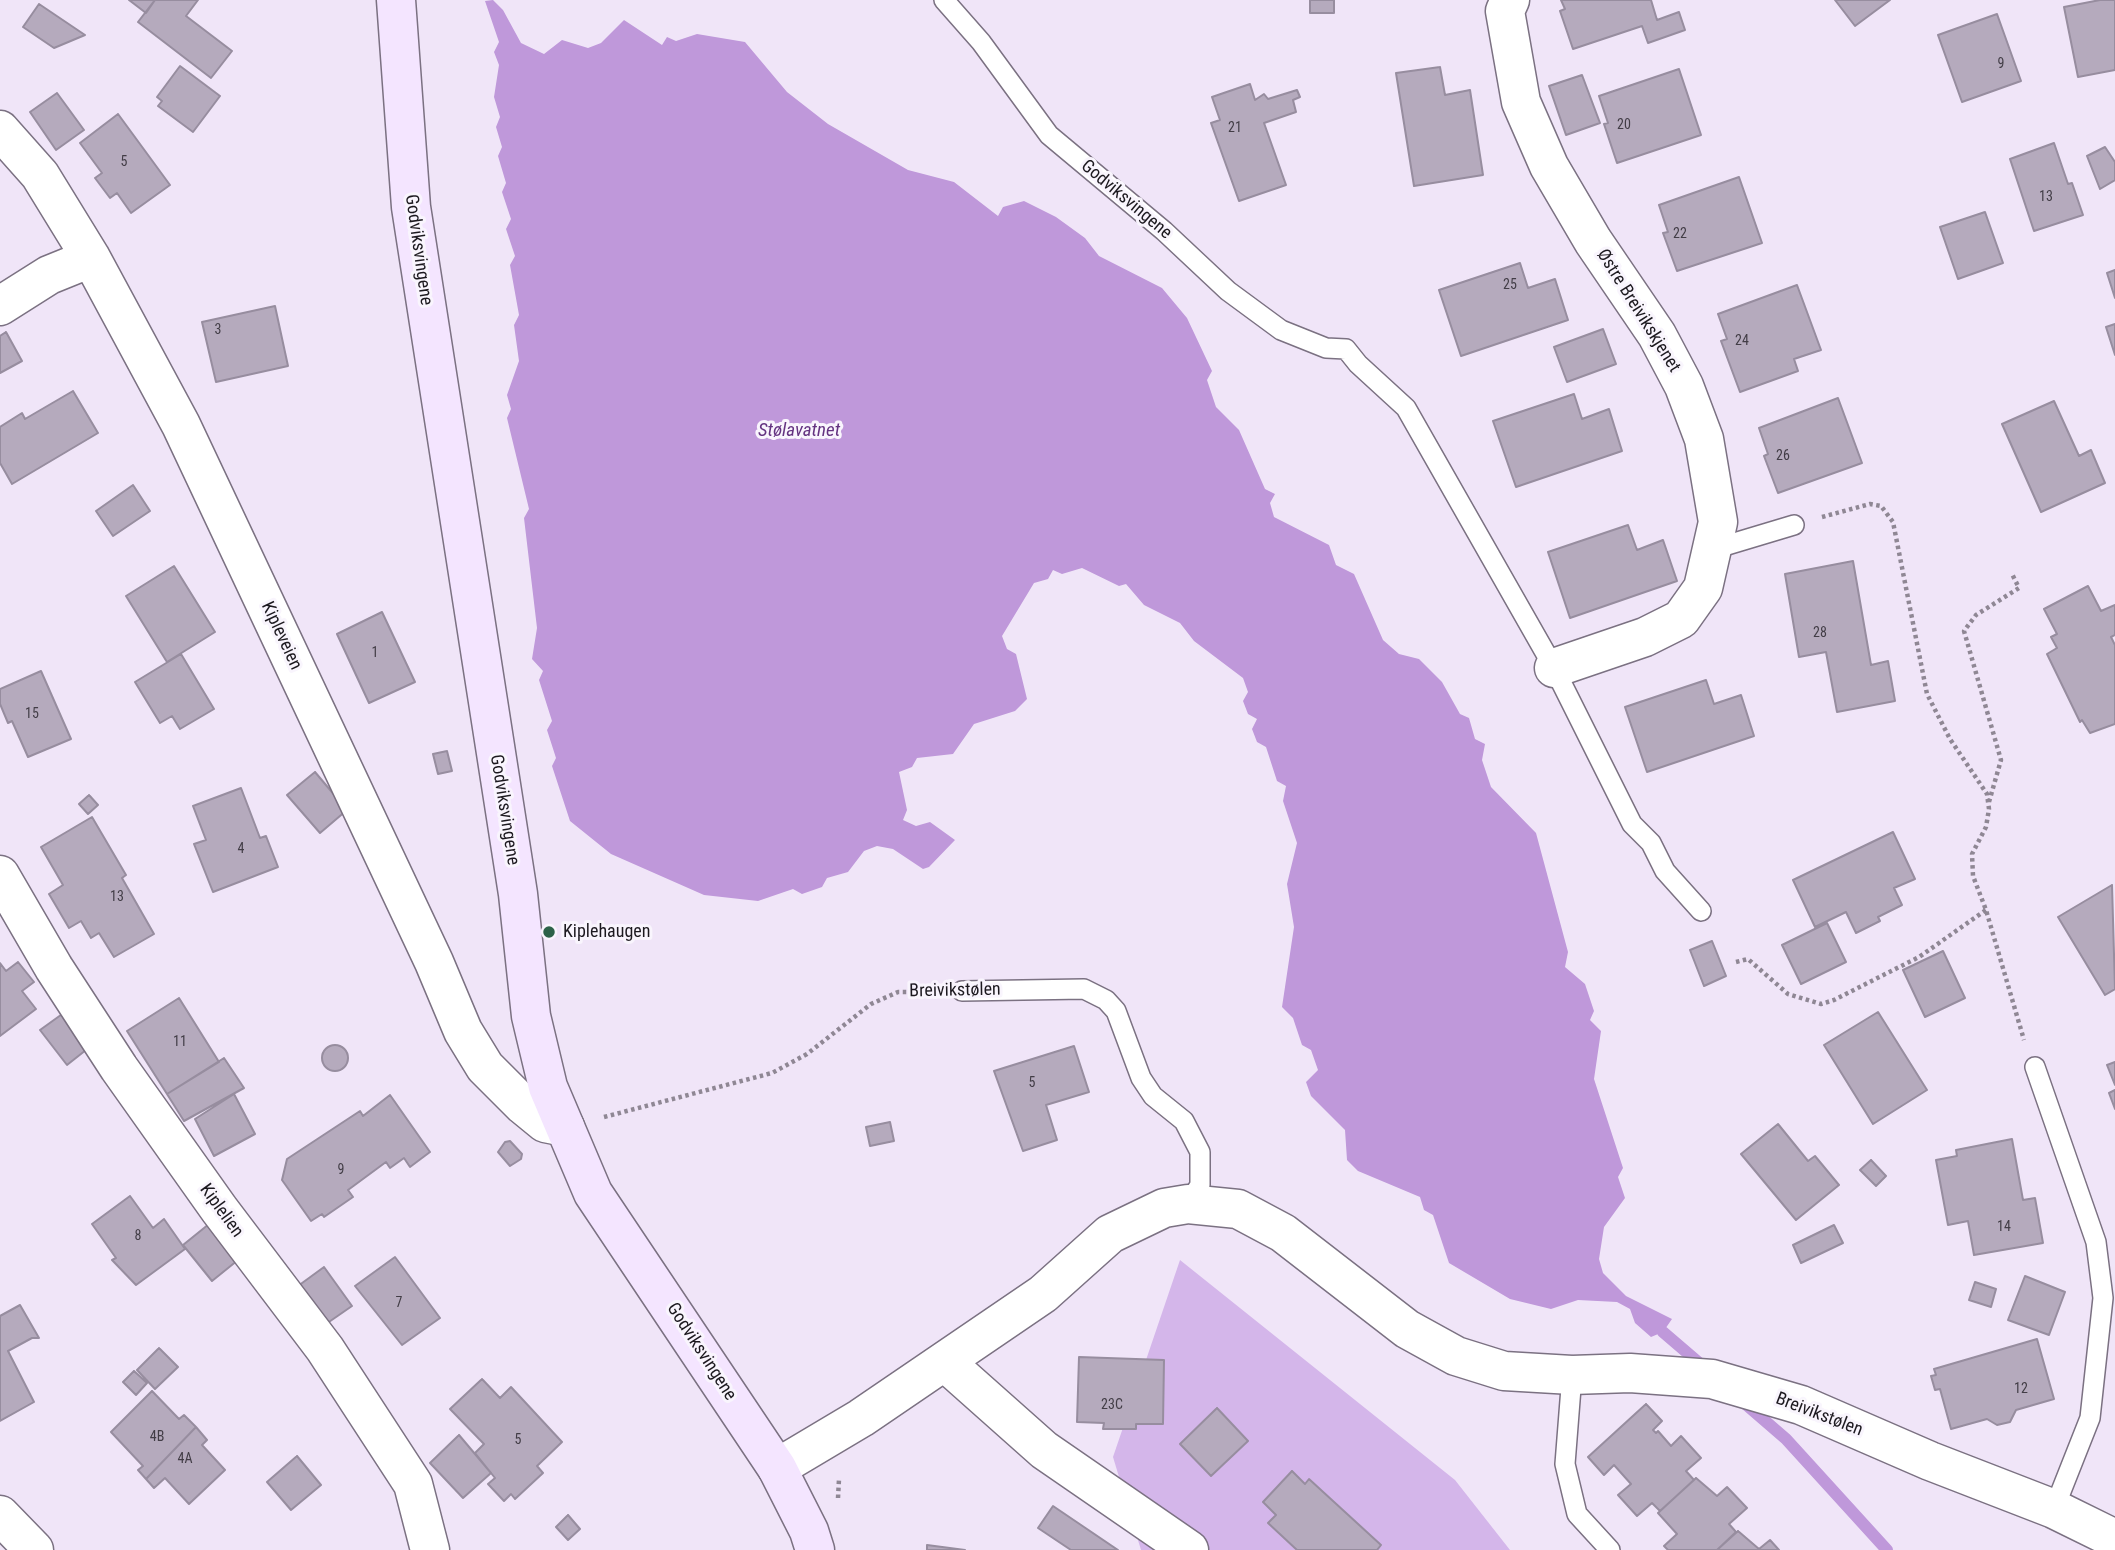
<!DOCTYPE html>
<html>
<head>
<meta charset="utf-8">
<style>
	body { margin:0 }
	canvas { display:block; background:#f0e5f8 }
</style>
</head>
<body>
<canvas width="2115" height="1550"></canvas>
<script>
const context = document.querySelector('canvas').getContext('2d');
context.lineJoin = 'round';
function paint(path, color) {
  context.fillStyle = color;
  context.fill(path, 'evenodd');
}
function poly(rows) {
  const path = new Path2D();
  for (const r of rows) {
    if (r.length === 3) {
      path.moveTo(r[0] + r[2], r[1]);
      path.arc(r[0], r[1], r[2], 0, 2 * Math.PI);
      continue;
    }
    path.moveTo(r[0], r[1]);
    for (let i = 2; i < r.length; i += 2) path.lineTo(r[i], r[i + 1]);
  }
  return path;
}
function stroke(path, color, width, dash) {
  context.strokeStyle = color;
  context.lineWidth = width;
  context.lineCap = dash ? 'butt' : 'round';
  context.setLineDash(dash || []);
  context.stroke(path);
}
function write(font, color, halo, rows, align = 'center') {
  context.font = font + ' "Roboto Condensed",sans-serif';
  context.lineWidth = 6;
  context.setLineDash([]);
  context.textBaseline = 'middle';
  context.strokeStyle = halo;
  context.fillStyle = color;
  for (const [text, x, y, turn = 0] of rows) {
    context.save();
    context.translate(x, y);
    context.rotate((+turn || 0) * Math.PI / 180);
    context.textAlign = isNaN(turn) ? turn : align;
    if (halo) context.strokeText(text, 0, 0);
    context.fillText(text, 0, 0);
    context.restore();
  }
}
const green = poly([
	[1180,1260,1455,1480,1510,1550,1141,1550,1113,1457]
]);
const water = poly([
	[493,0,503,10,521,43,544,54,562,40,588,48,601,43,624,20,662,45,667,37,676,41,697,34,745,42,787,92,828,124,908,170,954,182,998,216,1003,207,1024,201,1056,217,1085,238,1099,256,1162,288,1187,318,1212,371,1207,380,1216,407,1239,430,1265,489,1275,494,1270,503,1274,517,1329,545,1336,565,1354,574,1383,640,1399,654,1419,659,1442,682,1460,714,1469,718,1475,739,1485,744,1482,760,1491,787,1536,833,1568,952,1565,967,1585,984,1594,1011,1590,1020,1601,1031,1594,1079,1623,1168,1618,1177,1625,1198,1604,1227,1599,1259,1603,1273,1626,1296,1672,1319,1663,1332,1651,1337,1635,1323,1630,1309,1617,1302,1578,1300,1551,1309,1510,1299,1449,1263,1433,1215,1424,1210,1420,1197,1358,1171,1347,1160,1345,1130,1311,1096,1306,1082,1318,1070,1311,1050,1302,1045,1293,1018,1282,1007,1294,927,1287,884,1297,843,1283,801,1286,786,1277,781,1266,747,1257,742,1252,729,1257,719,1248,714,1243,701,1248,692,1243,678,1194,641,1180,623,1144,605,1126,584,1119,586,1082,568,1062,574,1053,570,1048,579,1034,583,1002,636,1007,649,1016,654,1027,699,1015,711,974,724,953,754,917,758,912,767,899,772,907,810,903,820,916,826,930,822,955,840,929,867,923,869,893,849,877,846,864,851,848,872,827,878,822,887,802,894,793,889,758,901,704,895,611,854,570,821,552,766,556,758,547,730,552,721,539,680,543,671,532,659,537,628,524,518,529,509,507,418,511,409,507,395,519,361,514,325,519,315,510,265,515,256,506,229,511,219,502,192,506,183,498,156,502,147,496,127,500,117,494,97,499,65,494,52,499,42,485,1]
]);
const stream = poly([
	[1663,1332,1705,1368],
	[1742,1401,1786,1439,1887,1550]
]);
const building = poly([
	[129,0,155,0,146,13,129,0],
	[155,0,198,0,186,16,232,51,211,78,138,22,155,0],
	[1310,0,1334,0,1334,13,1310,13,1310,0],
	[1561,0,1651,0,1657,20,1679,12,1685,30,1648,43,1642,26,1573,49,1560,11,1565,9,1561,0],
	[1835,0,1890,0,1855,26,1835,0],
	[2100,0,2115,0,2115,70,2078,77,2064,7,2100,0],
	[39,4,85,35,54,48,23,27,39,4],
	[1997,14,2021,81,1962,102,1938,35,1997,14],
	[180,66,220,96,193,132,158,106,162,101,157,97,180,66],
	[1440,67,1445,95,1470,90,1483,175,1414,186,1396,73,1440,67],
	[1679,69,1701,135,1617,163,1604,124,1608,123,1599,96,1679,69],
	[1582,75,1600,123,1566,135,1549,86,1582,75],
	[1250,84,1255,100,1264,94,1268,99,1297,90,1300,97,1293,100,1296,112,1264,123,1286,185,1239,201,1211,123,1220,120,1212,97,1250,84],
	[57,93,84,130,56,150,30,112,57,93],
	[118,114,170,185,131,213,117,193,110,198,95,178,102,173,80,143,118,114],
	[2054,143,2068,184,2072,183,2083,215,2034,231,2010,159,2054,143],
	[2105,147,2115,162,2115,180,2100,189,2087,156,2105,147],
	[1739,177,1762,243,1677,271,1663,233,1668,232,1659,205,1739,177],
	[1985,212,2003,263,1958,279,1940,227,1985,212],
	[1520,263,1528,288,1555,279,1568,320,1461,356,1439,290,1520,263],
	[2115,270,2115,298,2107,273,2115,270],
	[1797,285,1821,350,1794,359,1798,371,1740,392,1721,341,1727,339,1718,314,1797,285],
	[275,306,288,366,216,382,202,322,275,306],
	[2115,324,2115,355,2106,327,2115,324],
	[1603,329,1616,364,1567,382,1554,347,1603,329],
	[6,332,22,361,0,373,0,336,6,332],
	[73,391,98,433,12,484,0,463,0,427,22,413,25,419,73,391],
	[1574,394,1582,419,1609,409,1622,451,1516,487,1493,421,1574,394],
	[1838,398,1862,463,1778,493,1764,456,1768,454,1759,428,1838,398],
	[2054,401,2079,456,2091,450,2105,483,2041,512,2002,424,2054,401],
	[133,485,150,511,113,536,96,511,133,485],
	[1628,525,1637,550,1663,540,1677,581,1570,618,1548,552,1628,525],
	[1853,561,1871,665,1888,661,1895,701,1837,712,1826,652,1799,657,1785,574,1853,561],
	[174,566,215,632,167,662,126,596,174,566],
	[2088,586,2101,611,2115,605,2115,635,2111,637,2115,645,2115,724,2090,733,2082,720,2080,722,2047,654,2057,648,2051,637,2057,634,2044,609,2088,586],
	[382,612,415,682,369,703,337,634,382,612],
	[181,654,214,709,180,729,172,716,160,723,135,682,181,654],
	[41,671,71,739,28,757,12,721,8,723,0,704,0,689,41,671],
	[1706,680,1714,704,1741,695,1754,736,1647,772,1625,707,1706,680],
	[447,751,452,771,438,774,433,754,447,751],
	[315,772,347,810,320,833,287,795,315,772],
	[241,788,260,838,266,836,278,867,213,892,194,844,206,840,193,806,241,788],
	[89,795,98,805,88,814,79,804,89,795],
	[92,817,126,875,122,878,154,934,114,957,99,933,91,938,81,921,69,928,49,894,63,885,41,847,92,817],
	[1893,832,1915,879,1894,888,1902,905,1878,917,1880,921,1856,933,1846,912,1815,927,1793,880,1893,832],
	[2112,885,2115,989,2105,995,2058,917,2112,885],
	[1827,923,1846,962,1801,984,1782,945,1827,923],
	[1712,941,1726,976,1704,986,1690,950,1712,941],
	[1943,951,1965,998,1925,1017,1903,970,1943,951],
	[18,962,34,982,22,991,36,1009,0,1036,0,963,6,971,18,962],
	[179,998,219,1062,167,1094,127,1031,179,998],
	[65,1012,91,1046,67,1065,40,1030,65,1012],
	[1878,1012,1927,1090,1873,1124,1824,1045,1878,1012],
	[335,1058,13],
	[1074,1046,1089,1092,1046,1105,1057,1140,1023,1151,994,1071,1074,1046],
	[224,1058,244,1088,184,1121,167,1094,224,1058],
	[2115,1062,2115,1085,2107,1065,2115,1062],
	[2115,1090,2115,1109,2109,1093,2115,1090],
	[234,1094,255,1134,214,1156,195,1119,234,1094],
	[390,1095,430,1152,410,1167,404,1158,390,1168,386,1162,348,1190,353,1197,324,1217,322,1214,311,1221,282,1180,287,1159,360,1111,363,1116,390,1095],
	[890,1122,894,1141,870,1146,866,1127,890,1122],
	[1778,1124,1808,1161,1815,1156,1839,1185,1796,1220,1741,1154,1778,1124],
	[2012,1139,2023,1200,2035,1198,2043,1243,1974,1255,1968,1221,1948,1225,1936,1160,1957,1156,1956,1150,2012,1139],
	[510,1141,522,1154,521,1159,510,1166,498,1152,505,1142,510,1141],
	[1871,1160,1886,1176,1876,1186,1860,1170,1871,1160],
	[130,1196,153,1228,164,1219,185,1249,136,1285,112,1260,116,1258,92,1224,130,1196],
	[209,1224,238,1260,212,1281,183,1245,209,1224],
	[1834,1225,1843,1243,1801,1263,1793,1245,1834,1225],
	[395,1257,440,1318,402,1345,355,1286,395,1257],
	[324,1267,352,1306,326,1324,298,1286,324,1267],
	[2025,1276,2065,1292,2049,1335,2008,1320,2025,1276],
	[1975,1282,1996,1289,1991,1307,1969,1300,1975,1282],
	[20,1305,39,1338,32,1338,8,1351,34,1402,0,1421,0,1316,20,1305],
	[2037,1339,2054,1399,2016,1410,2010,1422,1997,1425,1987,1419,1951,1429,1940,1389,1935,1390,1931,1376,1936,1375,1934,1369,2037,1339],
	[159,1348,178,1367,155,1389,137,1370,159,1348],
	[1079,1357,1164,1360,1163,1424,1136,1424,1136,1429,1103,1429,1104,1423,1077,1422,1079,1357],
	[134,1371,147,1383,136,1395,123,1382,134,1371],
	[482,1379,500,1398,511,1387,562,1442,537,1466,543,1473,515,1499,511,1494,504,1501,488,1484,495,1478,475,1453,484,1444,450,1409,482,1379],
	[152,1391,179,1419,184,1415,196,1427,146,1479,138,1470,143,1466,111,1432,152,1391],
	[1646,1404,1662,1421,1653,1430,1656,1433,1658,1431,1671,1446,1681,1436,1701,1458,1686,1471,1694,1480,1660,1511,1652,1503,1637,1516,1618,1495,1631,1484,1614,1465,1604,1475,1588,1457,1646,1404],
	[1217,1408,1248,1441,1211,1476,1180,1444,1217,1408],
	[196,1427,207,1440,202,1445,225,1470,189,1504,165,1478,154,1488,146,1479,196,1427],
	[459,1435,491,1473,463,1498,430,1463,459,1435],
	[297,1456,321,1485,291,1510,267,1482,297,1456],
	[1292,1471,1305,1484,1309,1479,1381,1545,1377,1550,1297,1550,1268,1523,1276,1515,1263,1502,1292,1471],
	[1696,1478,1717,1496,1727,1487,1747,1508,1729,1524,1736,1532,1717,1550,1668,1550,1664,1546,1677,1534,1658,1513,1696,1478],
	[1053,1506,1118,1550,1071,1550,1038,1528,1053,1506],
	[568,1515,580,1529,568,1540,556,1527,568,1515],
	[1738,1531,1759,1549,1770,1540,1779,1550,1717,1550,1738,1531],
	[927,1545,965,1550,927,1550,927,1545]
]);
const path = poly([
	[1822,517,1870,504,1881,506,1893,522,1927,694,1950,739,1987,794,1989,809,1986,827,1972,854,1973,876,1986,910,2024,1040],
	[1989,802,2001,760,1964,631,1976,615,2019,588,2012,574],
	[1736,962,1748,959,1788,994,1821,1004,1834,1000,1919,957,1986,910],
	[604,1117,772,1073,807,1054,871,1004,898,992,933,992],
	[838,1498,839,1479]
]);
const lane = poly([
	[944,0,981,42,1049,135,1164,231,1228,291,1281,330,1326,348,1346,349,1358,364,1406,408,1554,668,1632,824,1651,843,1665,871,1701,911],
	[1714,549,1794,525],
	[962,991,1084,989,1106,1000,1116,1011,1141,1078,1153,1096,1184,1121,1200,1152,1200,1185,1188,1204],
	[2035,1067,2096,1242,2103,1298,2090,1418,2054,1509],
	[1572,1375,1565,1464,1577,1514,1610,1550]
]);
const street = poly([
	[1510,0,1505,11,1521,102,1549,166,1593,241,1657,335,1684,386,1704,439,1718,522,1703,588,1681,619,1645,637,1554,668],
	[0,130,40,175,91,258,181,425,434,962,463,1031,485,1067,523,1105,545,1123,565,1127],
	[0,306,49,275,91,258],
	[0,875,54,968,119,1068,219,1209,325,1349,413,1484,430,1550],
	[945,1362,1044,1450,1189,1550],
	[777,1468,861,1418,1043,1294,1110,1234,1164,1208,1188,1204,1238,1209,1283,1233,1407,1329,1456,1356,1504,1371,1572,1375,1630,1373,1712,1379,1801,1405,1930,1461,2054,1509,2115,1539],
	[0,1515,34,1550]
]);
const secondary = poly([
	[396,0,411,207,518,894,531,1016,548,1087,593,1193,777,1468,809,1531,815,1550]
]);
const markers = [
	[549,932,7,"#2c6248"]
];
const numberNames = [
	["9",2001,64],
	["20",1624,125],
	["21",1235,128],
	["5",124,162],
	["13",2046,197],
	["22",1680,234],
	["25",1510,285],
	["3",218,330],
	["24",1742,341],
	["26",1783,456],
	["28",1820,633],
	["1",375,653],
	["15",32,714],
	["4",241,849],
	["13",117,897],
	["11",180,1042],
	["5",1032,1083],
	["9",341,1170],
	["14",2004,1227],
	["8",138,1236],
	["7",399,1303],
	["12",2021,1389],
	["23C",1112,1405],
	["4B",157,1437],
	["5",518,1440],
	["4A",185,1459]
];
const streetNames = [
	["Godviksvingene",1126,200,40],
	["Godviksvingene",418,250,82],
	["Østre Breivikskjenet",1638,311,58],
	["Kipleveien",281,636,65],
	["Godviksvingene",504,810,81],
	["Breivikstølen",955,991,-1],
	["Kiplelien",221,1211,54],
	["Godviksvingene",701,1352,57],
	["Breivikstølen",1819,1415,21]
];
const poiNames = [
	["Kiplehaugen",563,932]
];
const waterNames = [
	["Stølavatnet",799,431]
];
paint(green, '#d4b6ea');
paint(water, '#bf98da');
stroke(stream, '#bf98da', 12);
paint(building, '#b5aabd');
stroke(building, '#978d9f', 2);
stroke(lane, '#7b7182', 22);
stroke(street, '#7b7182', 41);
stroke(secondary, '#7b7182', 41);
stroke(path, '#8f8794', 4.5, [3.5, 3.5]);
stroke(lane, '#fff', 19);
stroke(street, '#fff', 38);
stroke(secondary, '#f4e5ff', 38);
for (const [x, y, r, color] of markers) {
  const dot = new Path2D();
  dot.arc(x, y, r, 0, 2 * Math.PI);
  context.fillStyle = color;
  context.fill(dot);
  stroke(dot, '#f9f5fd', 2.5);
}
write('14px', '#423d46', null, numberNames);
write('18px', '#1c191f', '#f9f5fd', streetNames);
write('18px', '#1c191f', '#f9f5fd', poiNames, 'left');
write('italic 19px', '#643381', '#f9f5fd', waterNames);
</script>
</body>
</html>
